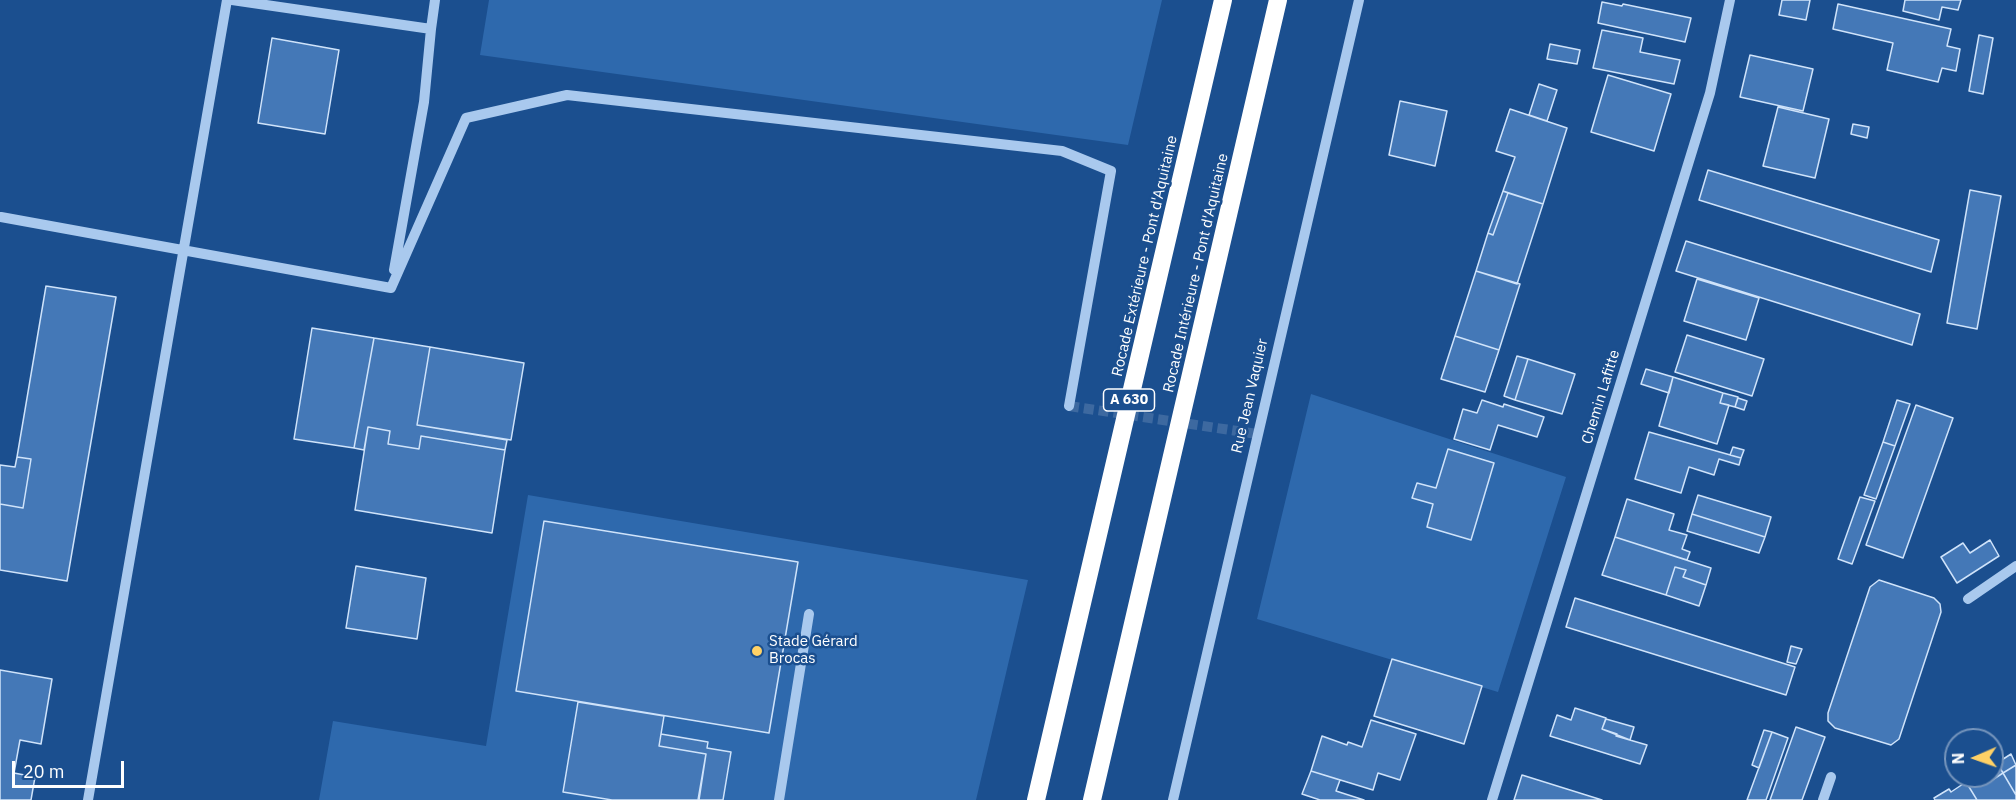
<!DOCTYPE html>
<html>
<head>
<meta charset="utf-8">
<style>
	body { margin:0 }
	#map { position:relative; width:2016px; height:800px; overflow:hidden; background:#1b4f8f; font-family:"IBM Plex Sans",sans-serif }
	canvas { display:block }
	.north { position:absolute; left:1944px; top:728px; width:60px; height:60px; box-sizing:border-box; background:#1b4f8f; border:2px solid #7695bc; border-radius:50%; rotate:268deg; font-size:16px; font-weight:700; line-height:24px; text-align:center; color:#fff }
	.north::after { content:''; display:block; margin:auto; width:21px; height:27px; background:#ffd166; clip-path:polygon(50% 0,100% 100%,50% 72%,0 100%) }
	.scale { position:absolute; left:12px; top:761px; width:112px; height:27px; box-sizing:border-box; border:3px solid #fff; border-top:0; padding-left:8px; font-size:18px; line-height:21px; white-space:nowrap; color:#fff; -webkit-text-stroke:4px #1b4f8f; paint-order:stroke }
</style>
</head>
<body>
<div id="map">
<canvas width="2016" height="800"></canvas>
<div class="north">N</div>
<div class="scale">20 m</div>
</div>
<script>
const context = document.querySelector('canvas').getContext('2d');
context.lineJoin = 'round';
function paint(path, color) {
  context.fillStyle = color;
  context.fill(path, 'evenodd');
}
function poly(rows) {
  const path = new Path2D();
  for (const r of rows) {
    path.moveTo(r[0], r[1]);
    for (let i = 2; i < r.length; i += 2) path.lineTo(r[i], r[i + 1]);
  }
  return path;
}
function stroke(path, color, width, dash) {
  context.strokeStyle = color;
  context.lineWidth = width;
  context.lineCap = dash ? 'butt' : 'round';
  context.setLineDash(dash || []);
  context.stroke(path);
}
function write(font, color, halo, rows, align = 'center') {
  context.font = font + ' "IBM Plex Sans",sans-serif';
  context.lineWidth = 5;
  context.setLineDash([]);
  context.textBaseline = 'middle';
  context.strokeStyle = halo;
  context.fillStyle = color;
  for (const [text, x, y, turn = 0] of rows) {
    context.save();
    context.translate(x, y);
    context.rotate((+turn || 0) * Math.PI / 180);
    context.textAlign = isNaN(turn) ? turn : align;
    if (halo) context.strokeText(text, 0, 0);
    context.fillText(text, 0, 0);
    context.restore();
  }
}
const green = poly([
	[489,0,1162,0,1128,145,480,55],
	[1311,394,1566,477,1498,692,1257,619],
	[528,495,1028,580,976,800,319,800,333,721,486,746]
]);
const building = poly([
	[1782,0,1810,0,1806,20,1779,15,1782,0],
	[1905,0,1961,0,1958,10,1942,7,1939,20,1903,11,1905,0],
	[1602,2,1622,6,1623,4,1691,18,1685,42,1598,23,1602,2],
	[1838,4,1951,29,1947,46,1960,49,1956,71,1942,68,1938,82,1887,70,1893,43,1833,29,1838,4],
	[1602,30,1643,38,1640,52,1680,60,1674,84,1593,68,1602,30],
	[1979,35,1993,38,1983,94,1969,91,1979,35],
	[272,38,339,50,325,134,258,123,272,38],
	[1550,44,1580,50,1577,64,1547,59,1550,44],
	[1750,55,1813,69,1803,111,1740,97,1750,55],
	[1608,75,1671,94,1654,151,1591,132,1608,75],
	[1539,84,1557,90,1547,121,1529,115,1539,84],
	[1400,101,1447,111,1435,166,1389,155,1400,101],
	[1778,107,1829,119,1815,178,1763,166,1778,107],
	[1510,109,1567,128,1543,204,1503,191,1515,157,1496,151,1510,109],
	[1853,124,1869,127,1867,138,1851,134,1853,124],
	[1708,170,1939,240,1931,272,1699,200,1708,170],
	[1970,190,2001,196,1977,329,1947,323,1970,190],
	[1503,191,1508,193,1493,235,1488,233,1503,191],
	[1508,193,1543,204,1517,284,1476,271,1488,233,1493,235,1508,193],
	[1686,241,1920,314,1912,345,1676,271,1686,241],
	[1476,271,1520,284,1499,350,1455,336,1476,271],
	[1697,279,1759,298,1746,340,1684,321,1697,279],
	[46,286,116,297,67,581,0,570,0,504,23,508,31,459,17,457,46,286],
	[312,328,374,338,354,448,294,439,312,328],
	[1687,335,1764,359,1752,396,1675,372,1687,335],
	[1455,336,1499,350,1485,392,1441,379,1455,336],
	[374,338,430,347,417,425,507,440,505,450,421,436,419,449,388,444,390,431,368,427,364,450,354,448,374,338],
	[430,347,524,363,511,440,417,425,430,347],
	[1517,356,1528,359,1515,400,1504,396,1517,356],
	[1528,359,1575,374,1562,414,1515,400,1528,359],
	[1646,369,1673,377,1669,393,1641,384,1646,369],
	[1673,377,1723,393,1720,403,1729,405,1717,444,1659,426,1673,377],
	[1723,393,1738,397,1735,407,1720,403,1723,393],
	[1738,398,1747,401,1744,410,1735,407,1738,398],
	[1482,400,1503,407,1504,404,1544,417,1537,437,1498,425,1490,450,1454,439,1463,409,1477,413,1482,400],
	[1897,400,1910,404,1895,446,1883,442,1897,400],
	[1916,405,1953,418,1903,558,1866,545,1916,405],
	[368,427,390,431,388,444,419,449,421,436,505,450,492,533,355,510,368,427],
	[1649,432,1741,458,1739,465,1719,459,1714,475,1689,467,1681,493,1635,479,1649,432],
	[1883,442,1895,446,1876,499,1864,495,1883,442],
	[1733,447,1744,450,1741,458,1730,455,1733,447],
	[1448,449,1494,463,1471,540,1427,527,1433,504,1412,498,1417,483,1436,488,1448,449],
	[17,457,31,459,23,508,0,504,0,465,15,467,17,457],
	[1698,495,1771,517,1765,537,1692,514,1698,495],
	[1860,497,1875,501,1852,564,1838,559,1860,497],
	[1627,499,1674,514,1669,530,1687,535,1682,549,1690,552,1687,560,1615,537,1627,499],
	[1692,514,1765,537,1759,553,1687,531,1692,514],
	[544,521,798,562,769,733,516,691,544,521],
	[1615,537,1711,568,1706,585,1683,577,1686,570,1675,567,1666,595,1602,575,1615,537],
	[1990,540,1999,556,1957,583,1941,557,1963,543,1970,553,1990,540],
	[356,566,426,578,417,639,346,628,356,566],
	[1675,567,1686,570,1683,577,1706,585,1699,606,1666,595,1675,567],
	[1879,580,1934,598,1940,604,1941,612,1899,739,1891,745,1835,728,1828,721,1828,713,1870,587,1879,580],
	[1575,598,1795,667,1786,695,1566,627,1575,598],
	[1791,646,1802,649,1796,664,1787,662,1791,646],
	[1392,659,1482,686,1464,744,1374,716,1392,659],
	[0,670,52,679,41,744,20,740,14,773,35,777,31,800,0,800,0,670],
	[578,702,664,716,659,746,706,754,698,800,612,800,563,792,578,702],
	[1575,708,1606,718,1602,729,1617,734,1616,736,1647,745,1640,764,1550,736,1557,715,1571,720,1575,708],
	[1606,719,1634,727,1630,740,1602,729,1606,719],
	[1371,720,1416,734,1400,780,1378,773,1373,790,1311,771,1322,736,1347,745,1348,742,1362,747,1371,720],
	[1796,727,1825,737,1802,800,1770,800,1796,727],
	[1764,730,1772,732,1759,768,1752,765,1764,730],
	[1772,732,1788,738,1766,800,1747,800,1772,732],
	[661,734,708,742,707,748,731,752,723,800,699,800,706,754,659,746,661,734],
	[2011,754,2016,765,2003,773,1997,763,2011,754],
	[1997,763,2003,773,1989,782,1985,776,1992,776,1992,766,1997,763],
	[2016,765,2016,795,2003,773,2016,765],
	[1311,771,1340,780,1336,791,1364,800,1320,800,1302,794,1311,771],
	[2003,773,2016,795,2016,800,1977,800,1966,782,1976,776,1985,776,1989,782,2003,773],
	[1522,775,1602,800,1514,800,1522,775],
	[1966,782,1977,800,1935,800,1934,798,1949,789,1951,792,1966,782]
]);
const minorTunnel = poly([
	[1069,406,1257,434]
]);
const minor = poly([
	[232,0,431,29],
	[1,217,391,288,466,118,567,95,1062,151,1111,171,1069,406],
	[394,270,424,102,431,29,435,0],
	[1968,599,2016,566],
	[88,800,227,0],
	[779,800,809,614],
	[1173,800,1359,0],
	[1492,800,1710,93,1730,0],
	[1823,800,1831,777]
]);
const highwayBridge = poly([
	[1036,800,1223,0],
	[1092,800,1278,0]
]);
const markers = [
	[757,651,6,"#ffd166"]
];
const shields = [
	[1129,400,51]
];
const shieldNames = [
	["A 630",1129,400]
];
const streetNames = [
	["Rocade Extérieure - Pont d'Aquitaine",1145,256,-77],
	["Rocade Intérieure - Pont d'Aquitaine",1196,273,-77],
	["Rue Jean Vaquier",1250,396,-77],
	["Chemin Lafitte",1601,397,-73]
];
const poiNames = [
	["Stade Gérard",769,642],
	["Brocas",769,659]
];
paint(green, '#2e69ad');
paint(building, '#4478b7');
stroke(building, '#cfe3fa', 1.5);
stroke(minorTunnel, '#3d69a0', 10, [10, 5]);
stroke(minor, '#a9c9ee', 10);
stroke(highwayBridge, '#fff', 18);
for (const [x, y, r, color] of markers) {
  const dot = new Path2D();
  dot.arc(x, y, r, 0, 2 * Math.PI);
  context.fillStyle = color;
  context.fill(dot);
  stroke(dot, '#1b4f8f', 2);
}
for (const [x, y, w] of shields) {
  const box = new Path2D();
  box.roundRect(x - w / 2, y - 11, w, 22, 4.5);
  context.fillStyle = '#1b4f8f';
  context.fill(box);
  stroke(box, '#fff', 1.5);
}
write('bold 14px', '#fff', null, shieldNames);
write('15px', '#fff', '#1b4f8f', streetNames);
write('15px', '#fff', '#1b4f8f', poiNames, 'left');
</script>
</body>
</html>
